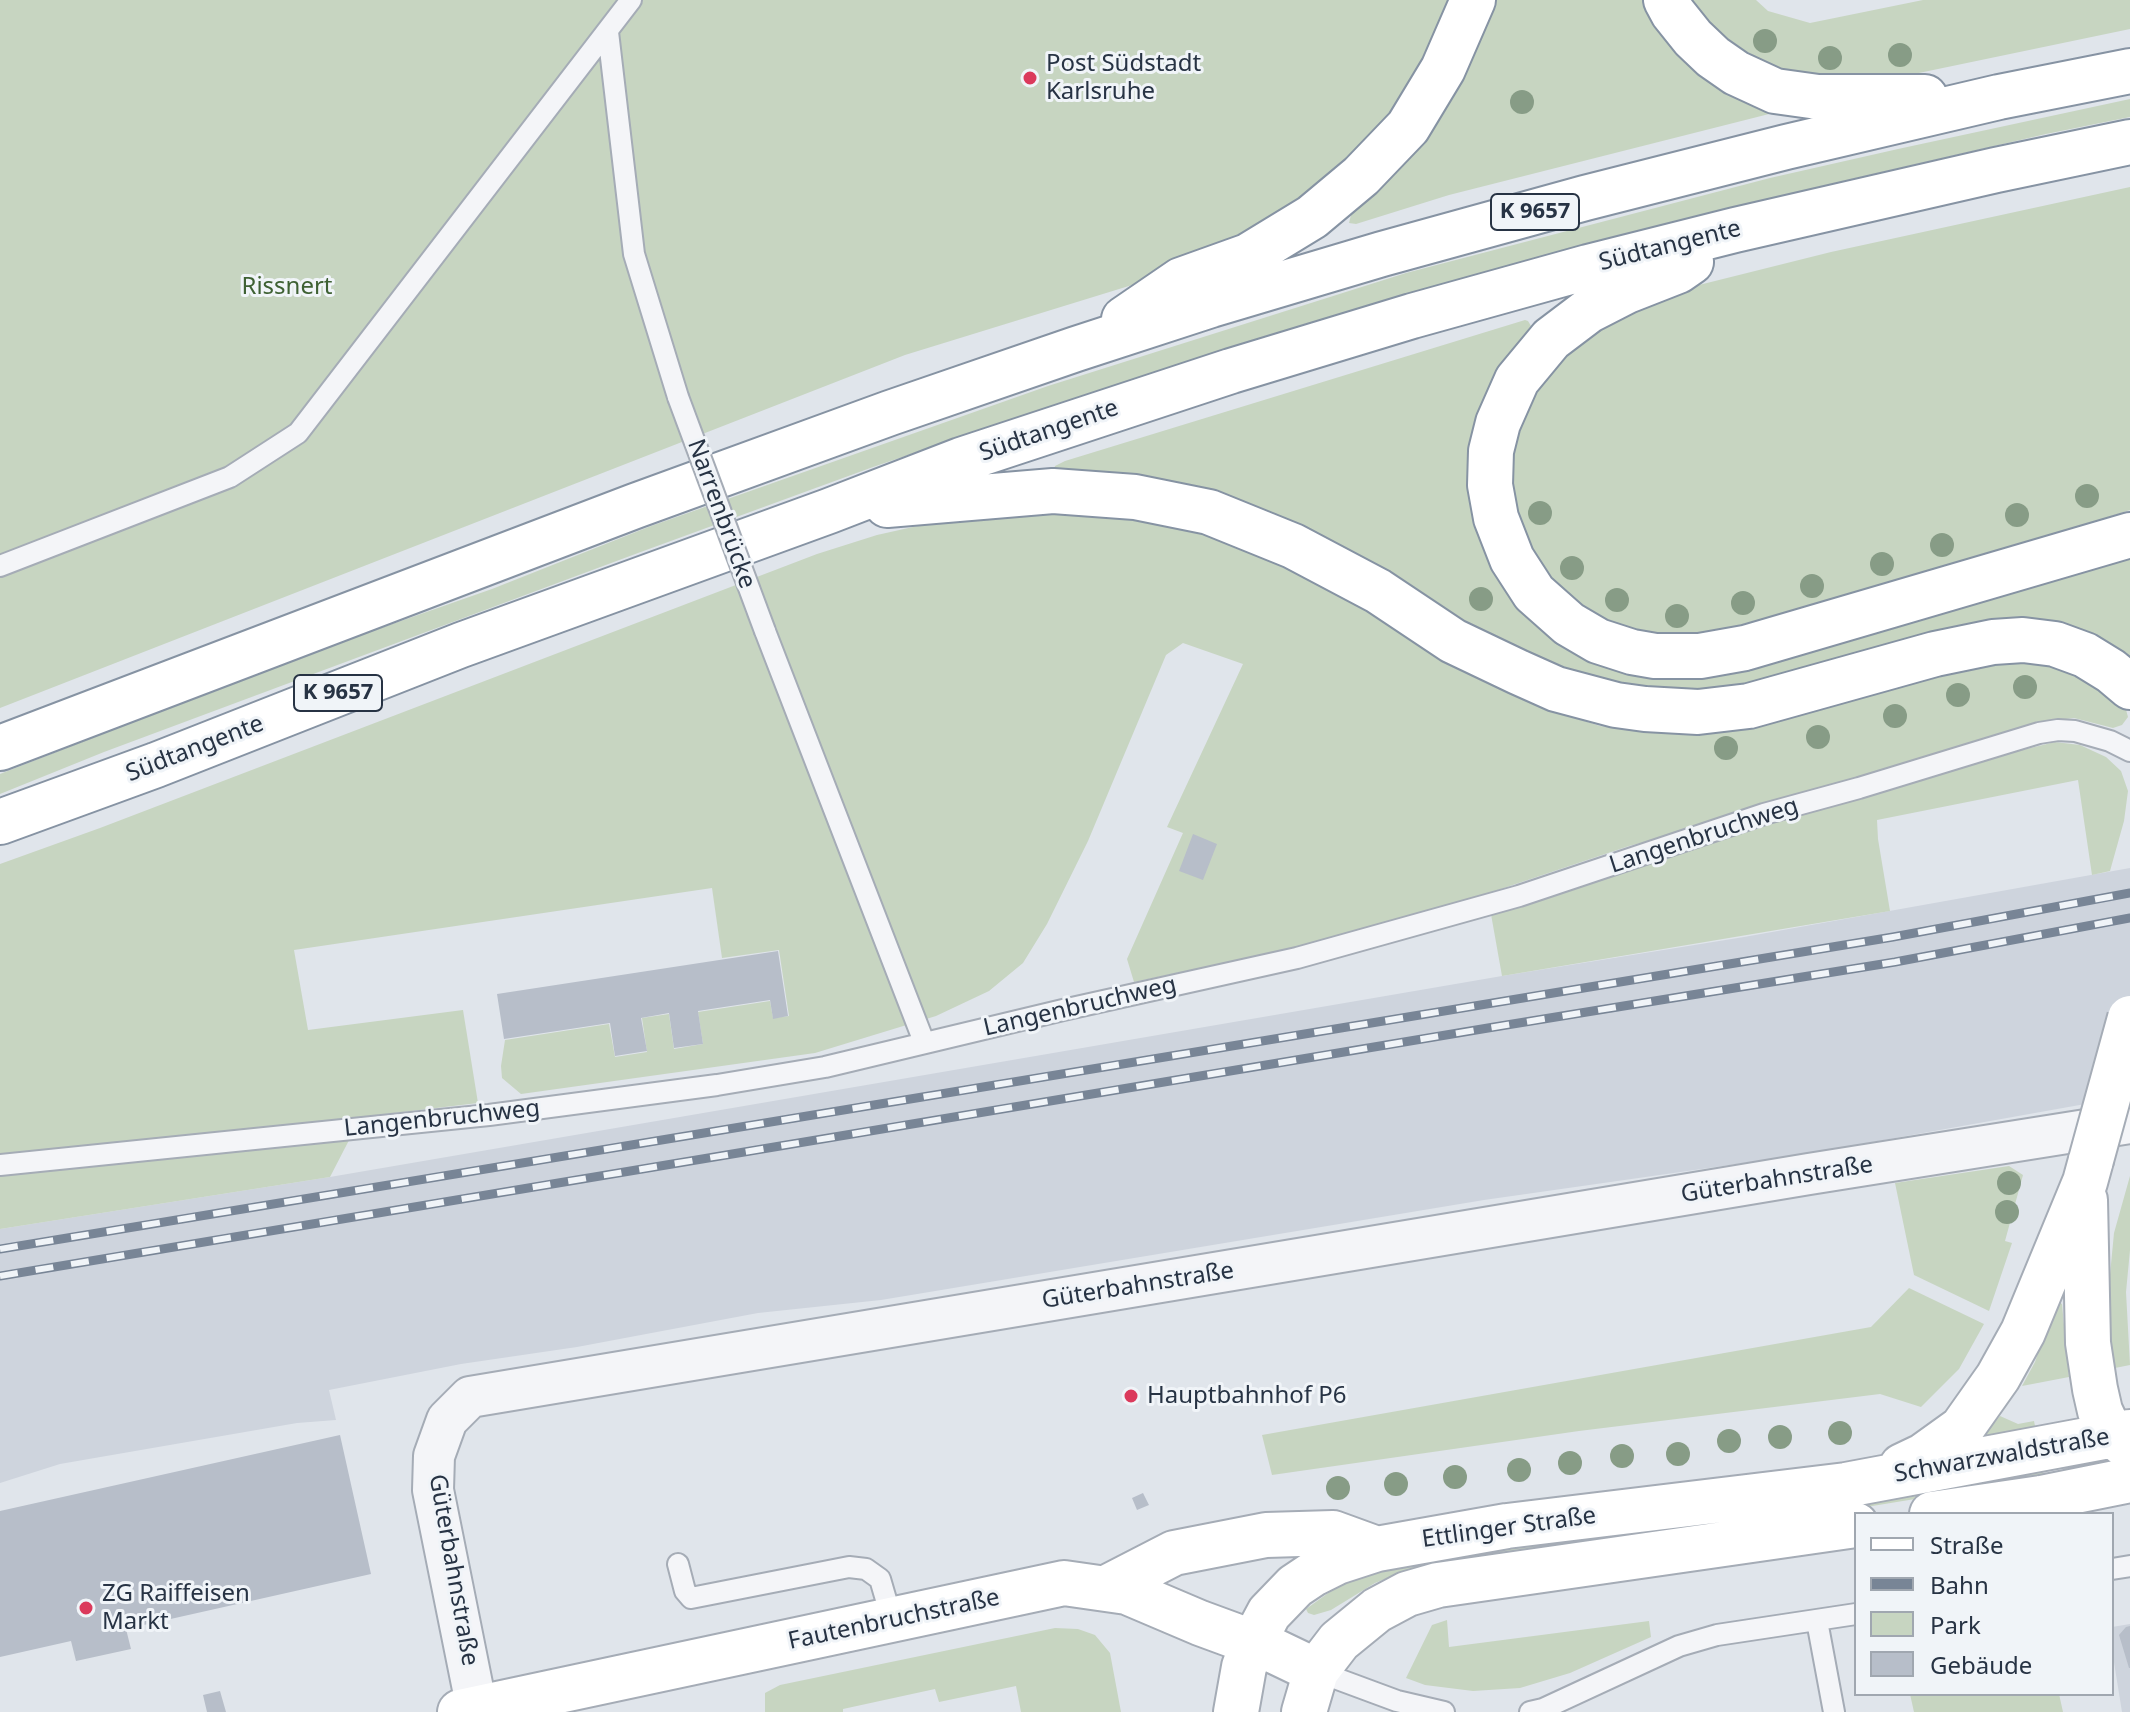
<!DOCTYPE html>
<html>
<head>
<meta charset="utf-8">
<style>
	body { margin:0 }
	#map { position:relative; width:2130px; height:1712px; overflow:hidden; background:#e0e5eb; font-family:"Noto Sans",sans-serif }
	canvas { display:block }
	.legend { position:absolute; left:1854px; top:1512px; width:260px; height:184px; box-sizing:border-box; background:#f0f4f8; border:2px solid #a0a7b0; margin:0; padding:10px 14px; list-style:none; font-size:24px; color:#273344 }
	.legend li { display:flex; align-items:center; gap:16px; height:40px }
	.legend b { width:40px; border:2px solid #a0a7b0 }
</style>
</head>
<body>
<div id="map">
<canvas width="2130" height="1712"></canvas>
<ul class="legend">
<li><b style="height:10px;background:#fff"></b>Straße</li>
<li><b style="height:10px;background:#788596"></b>Bahn</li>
<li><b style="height:22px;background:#c7d5c1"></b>Park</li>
<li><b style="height:22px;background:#b7bec9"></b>Gebäude</li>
</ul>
</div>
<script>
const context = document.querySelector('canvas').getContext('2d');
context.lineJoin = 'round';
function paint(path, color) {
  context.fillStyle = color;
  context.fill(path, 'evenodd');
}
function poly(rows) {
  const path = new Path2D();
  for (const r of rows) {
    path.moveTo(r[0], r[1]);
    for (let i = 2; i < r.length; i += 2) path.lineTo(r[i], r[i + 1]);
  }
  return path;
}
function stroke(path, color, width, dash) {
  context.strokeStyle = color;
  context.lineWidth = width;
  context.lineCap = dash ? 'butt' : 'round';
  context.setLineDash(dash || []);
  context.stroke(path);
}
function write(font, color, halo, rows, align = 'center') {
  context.font = font + ' "Noto Sans",sans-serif';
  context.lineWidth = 6;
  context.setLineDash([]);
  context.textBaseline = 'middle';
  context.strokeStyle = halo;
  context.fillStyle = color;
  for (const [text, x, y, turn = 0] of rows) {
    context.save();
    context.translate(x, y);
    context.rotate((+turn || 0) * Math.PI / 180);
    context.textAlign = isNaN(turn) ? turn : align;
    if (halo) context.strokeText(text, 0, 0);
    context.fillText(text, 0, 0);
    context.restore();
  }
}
const built = poly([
	[2130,868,2130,1096,1800,1155,1484,1200,881,1300,758,1313,577,1347,461,1364,329,1390,336,1420,297,1423,60,1464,0,1483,0,1229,330,1177,1502,976,1744,937],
	[2130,1624,2130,1712,2122,1712,2112,1650,2112,1627]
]);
const green = poly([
	[0,0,1448,0,1418,68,1394,111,1362,148,1307,199,1197,265,905,355,0,708],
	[1494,0,1647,0,1773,113,1449,195,1356,224,1349,223,1351,215,1388,180,1440,117],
	[1684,0,1756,0,1768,11,1810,23,1923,0,2130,0,2130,29,1890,79,1798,77,1744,59],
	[2130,99,2130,117,2046,134,1775,197,1577,247,1305,324,1091,393,873,467,638,553,104,752,0,794,0,774,301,656,492,589,651,526,1048,386,1406,273,1770,178,1898,149],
	[2130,187,2130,510,1866,596,1738,634,1638,635,1592,615,1557,585,1539,564,1527,542,1516,513,1510,473,1516,429,1552,359,1635,301,1831,252],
	[1525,320,1528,321,1531,326,1503,364,1474,449,1588,656,2130,553,2130,661,2094,639,1691,697,1595,684,1054,470,1055,466,1065,461],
	[1102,512,1210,535,1284,561,1483,679,1544,708,1600,726,1640,731,1692,732,1953,665,2029,653,2075,665,2125,706,2128,717,2122,725,2113,728,2074,718,2041,722,1686,831,1629,846,1489,893,1300,947,1134,982,1127,959,1183,833,1167,827,1243,664,1183,643,1166,655,1088,841,1047,924,1023,963,989,991,936,1016,815,1053,521,1094,502,1078,501,1066,505,1040,609,1024,615,1057,647,1052,642,1018,669,1014,674,1049,703,1044,698,1012,770,1001,773,1018,789,1016,779,950,722,958,712,888,294,950,308,1030,463,1010,478,1103,361,1117,330,1177,0,1229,0,864,100,828,817,554,877,535,971,514],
	[2055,742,2080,745,2106,757,2121,771,2128,791,2124,821,2110,871,2092,875,2078,780,1877,820,1878,839,1890,911,1502,976,1489,903,1561,888,1664,859,1789,814,2002,755],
	[2009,1166,2023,1175,2005,1241,2012,1243,1989,1311,1914,1275,1895,1183],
	[2130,1176,2130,1250,2126,1292,2130,1365,2115,1368,2109,1332,2109,1285,2114,1233],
	[1909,1288,1984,1324,1959,1369,1921,1407,1880,1394,1579,1431,1272,1475,1262,1435,1871,1327],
	[2056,1300,2062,1304,2069,1377,2022,1386,2035,1362],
	[2000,1416,2018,1424,2034,1421,2037,1436,1979,1441],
	[2042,1466,2044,1475,1958,1492,1811,1516,1400,1573,1375,1583,1331,1610,1314,1615,1308,1613,1306,1609,1338,1586,1377,1571,1479,1550],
	[1447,1620,1449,1647,1649,1621,1651,1637,1570,1673,1520,1688,1473,1691,1425,1685,1406,1678,1432,1625],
	[1055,1628,1078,1629,1095,1635,1110,1653,1121,1712,1021,1712,1016,1686,939,1702,935,1689,843,1709,843,1712,765,1712,765,1693,780,1685],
	[1910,1694,2059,1694,2063,1712,1914,1712]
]);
const building = poly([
	[1193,834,1217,844,1203,880,1179,871],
	[778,951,788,1016,773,1019,770,1000,698,1011,703,1044,674,1048,669,1013,641,1018,647,1051,615,1056,610,1023,504,1039,497,994],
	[340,1435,371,1574,126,1629,131,1649,76,1661,71,1641,0,1657,0,1511],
	[1143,1493,1149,1505,1137,1510,1132,1498],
	[2130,1626,2130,1668,2129,1668,2119,1635,2126,1627],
	[220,1691,226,1712,207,1712,203,1695]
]);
const lane = poly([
	[608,32,634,254,678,397],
	[0,566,230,477,298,433,631,0],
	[765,631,924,1042],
	[0,1165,489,1115,717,1085,825,1067,1063,1010,1297,958,1519,896,1764,814,1859,788,2039,733,2058,730,2075,731,2110,741,2130,751],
	[678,1564,685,1591,691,1598,849,1567,866,1569,880,1579,892,1620],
	[2112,1569,2130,1566],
	[1817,1621,1834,1712],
	[1316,1671,1397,1701,1444,1712],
	[1530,1712,1543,1709,1679,1646,1717,1635,1856,1614]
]);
const street = poly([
	[477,1709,433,1490,434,1456,447,1420,470,1397,1809,1174,2130,1123]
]);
const secondary = poly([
	[2085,1200,2088,1343,2095,1389,2100,1411,2107,1426,2113,1435,2130,1449],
	[1902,1466,1923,1456,1962,1428,1998,1377,2023,1332,2085,1182,2091,1160],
	[1932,1514,2041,1498,2130,1480],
	[1106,1588,1174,1553,1266,1535,1333,1533,1377,1549],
	[460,1712,1064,1583,1127,1592,1200,1623,1268,1648,1316,1671],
	[1236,1712,1244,1667,1253,1643,1269,1613,1295,1586,1313,1574,1337,1562,1377,1549,1507,1526,1846,1485,2130,1432],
	[1304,1712,1316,1671,1339,1641,1377,1610,1407,1594,1438,1585,1856,1525]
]);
const highway = poly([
	[1666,0,1673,13,1693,38,1713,57,1736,73,1775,91,1818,97,1925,97],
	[1691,262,1678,271,1627,291,1588,311,1551,339,1517,380,1498,423,1491,451,1490,485,1496,518,1512,559,1534,593,1569,624,1598,641,1632,652,1655,656,1700,656,1745,648,2130,535],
	[1124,319,1181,280,1248,256,1312,217,1361,176,1408,127,1443,69,1473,0],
	[887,505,1053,491,1135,497,1209,512,1293,546,1378,591,1453,641,1518,672,1556,689,1616,705,1645,709,1698,712,1749,706,1935,654,1993,642,2023,640,2055,644,2085,655,2111,671,2130,687],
	[0,748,635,506,890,413,1076,349,1211,305,1382,254,1585,198,1786,147,1999,97,2130,71],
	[0,822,156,765,461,645,829,511,961,460,1231,371,1412,316,1588,267,1735,230,1996,170,2130,142]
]);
const rail = poly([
	[0,1249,1893,937,2130,893],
	[0,1276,1488,1028,1895,962,2130,918]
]);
const laneBridge = poly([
	[678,397,765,631]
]);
const secondaryBridge = poly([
	[2091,1160,2130,1018]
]);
const trees = [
	[1765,41],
	[1900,55],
	[1830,58],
	[1522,102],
	[2087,496],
	[1540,513],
	[2017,515],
	[1942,545],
	[1882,564],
	[1572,568],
	[1812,586],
	[1481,599],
	[1617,600],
	[1743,603],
	[1677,616],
	[2025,687],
	[1958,695],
	[1895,716],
	[1818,737],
	[1726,748],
	[2009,1183],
	[2007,1212],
	[1840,1433],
	[1780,1437],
	[1729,1441],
	[1678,1454],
	[1622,1456],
	[1570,1463],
	[1519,1470],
	[1455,1477],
	[1396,1484],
	[1338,1488]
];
const markers = [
	[1030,78,8,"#db3a5c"],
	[1131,1396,8,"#db3a5c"],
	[86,1608,8,"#db3a5c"]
];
const shields = [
	[1535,212,88],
	[338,693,88]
];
const shieldNames = [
	["K 9657",1535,212],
	["K 9657",338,693]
];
const poiNames = [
	["Post Südstadt",1046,64],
	["Karlsruhe",1046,92],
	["Hauptbahnhof P6",1147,1396],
	["ZG Raiffeisen",102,1594],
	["Markt",102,1622]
];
const streetNames = [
	["Südtangente",1670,246,-14],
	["Südtangente",1049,431,-19],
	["Narrenbrücke",721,514,70],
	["Südtangente",195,749,-21],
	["Langenbruchweg",1704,836,-18],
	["Langenbruchweg",1080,1007,-13],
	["Langenbruchweg",442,1119,-6],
	["Güterbahnstraße",1777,1180,-9],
	["Güterbahnstraße",1138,1286,-9],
	["Schwarzwaldstraße",2002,1456,-10],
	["Ettlinger Straße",1509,1528,-8],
	["Güterbahnstraße",453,1570,80],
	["Fautenbruchstraße",894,1620,-12]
];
const parkNames = [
	["Rissnert",287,287]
];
paint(built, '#ced4dd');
paint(green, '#c7d5c1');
paint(building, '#b7bec9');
stroke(lane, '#a5acb6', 24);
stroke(street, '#a5acb6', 44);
stroke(secondary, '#a5acb6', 48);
stroke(highway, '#8693a3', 48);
stroke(lane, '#f4f5f8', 20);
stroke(street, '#f4f5f8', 40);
stroke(secondary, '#fff', 44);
stroke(highway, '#fff', 44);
stroke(rail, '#788596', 9);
stroke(rail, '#f0f4f8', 6, [18]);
stroke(laneBridge, '#a5acb6', 24, []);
stroke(secondaryBridge, '#a5acb6', 48, []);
stroke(laneBridge, '#f4f5f8', 20);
stroke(secondaryBridge, '#fff', 44);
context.fillStyle = '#879c86';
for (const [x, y] of trees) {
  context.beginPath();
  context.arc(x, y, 12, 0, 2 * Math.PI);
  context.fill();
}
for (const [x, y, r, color] of markers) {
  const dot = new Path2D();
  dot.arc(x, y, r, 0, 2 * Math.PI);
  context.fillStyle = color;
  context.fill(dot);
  stroke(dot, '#f0f4f8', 3);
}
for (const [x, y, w] of shields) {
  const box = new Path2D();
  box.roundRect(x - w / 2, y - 18, w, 36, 6);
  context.fillStyle = '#f0f4f8';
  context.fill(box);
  stroke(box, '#273344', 2);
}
write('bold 22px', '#273344', null, shieldNames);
write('24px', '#273344', '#f0f4f8', poiNames, 'left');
write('24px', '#273344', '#f0f4f8', streetNames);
write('24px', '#3e6133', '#f0f4f8', parkNames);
</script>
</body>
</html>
